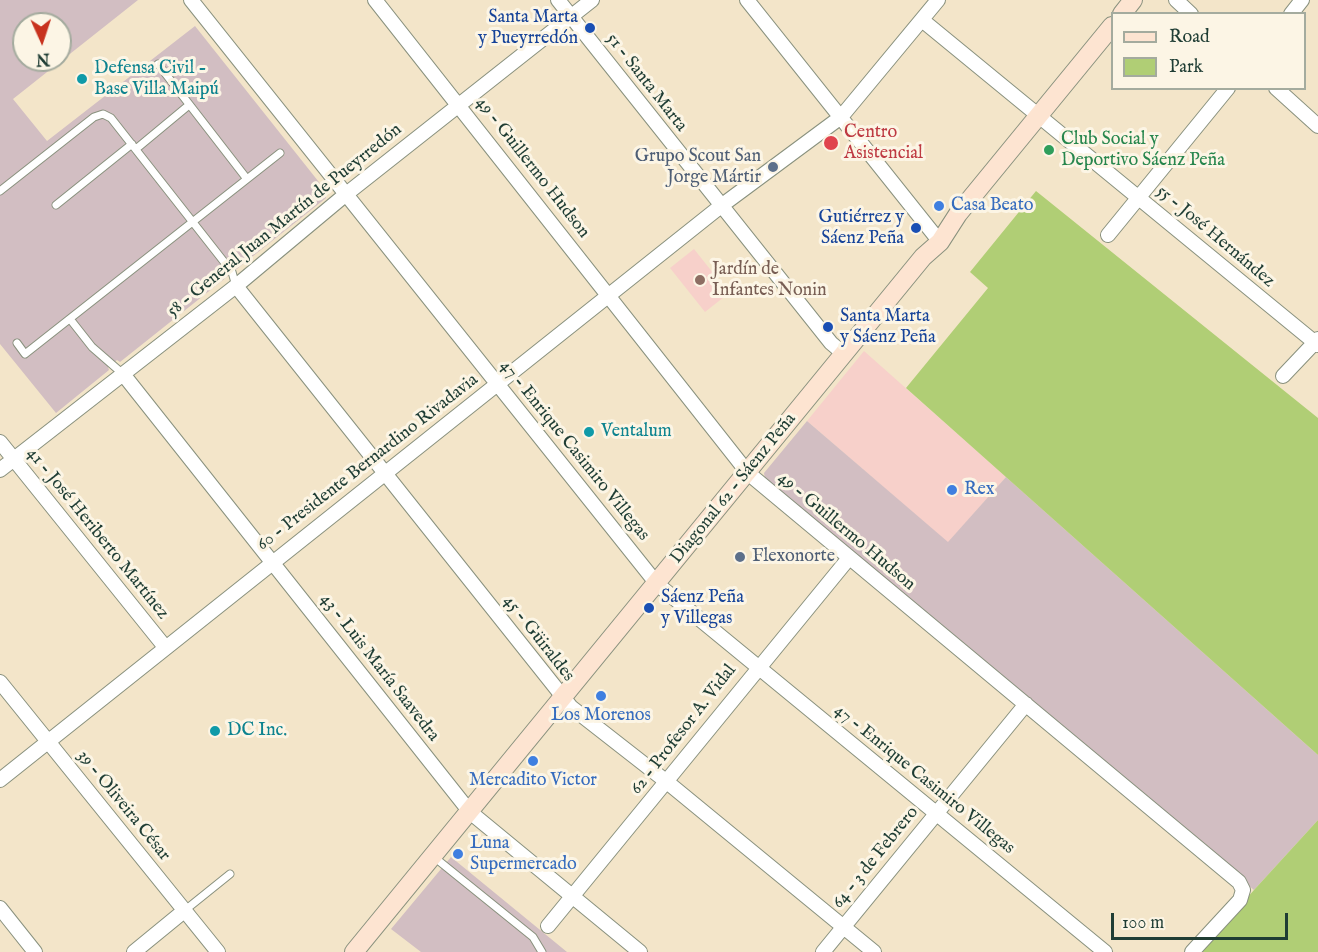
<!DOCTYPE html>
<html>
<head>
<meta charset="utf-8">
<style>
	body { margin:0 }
	#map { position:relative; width:1318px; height:952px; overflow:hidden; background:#f3e5c9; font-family:"IM FELL English",serif }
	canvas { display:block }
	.legend { position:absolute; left:1111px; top:12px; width:195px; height:78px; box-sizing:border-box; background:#fcf5e5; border:2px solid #a4ab9e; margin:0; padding:8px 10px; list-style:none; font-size:18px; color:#1f3d34 }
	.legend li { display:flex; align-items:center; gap:12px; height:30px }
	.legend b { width:30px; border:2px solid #a4ab9e }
	.north { position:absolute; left:12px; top:12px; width:60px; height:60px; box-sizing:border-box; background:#fcf5e5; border:2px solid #a4ab9e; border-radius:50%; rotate:177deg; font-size:16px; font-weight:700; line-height:24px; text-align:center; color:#1f3d34 }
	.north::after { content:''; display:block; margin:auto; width:21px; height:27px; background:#c8321e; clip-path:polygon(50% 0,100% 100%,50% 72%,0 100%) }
	.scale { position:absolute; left:1111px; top:913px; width:177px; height:27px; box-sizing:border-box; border:3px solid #1f3d34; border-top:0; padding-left:8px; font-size:18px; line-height:21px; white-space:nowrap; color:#1f3d34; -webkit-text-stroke:4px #fcf5e5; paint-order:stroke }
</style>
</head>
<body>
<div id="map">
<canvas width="1318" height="952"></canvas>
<ul class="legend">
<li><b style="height:8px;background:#fde4d1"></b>Road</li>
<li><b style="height:16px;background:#b0ce75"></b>Park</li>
</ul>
<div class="north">N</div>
<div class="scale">100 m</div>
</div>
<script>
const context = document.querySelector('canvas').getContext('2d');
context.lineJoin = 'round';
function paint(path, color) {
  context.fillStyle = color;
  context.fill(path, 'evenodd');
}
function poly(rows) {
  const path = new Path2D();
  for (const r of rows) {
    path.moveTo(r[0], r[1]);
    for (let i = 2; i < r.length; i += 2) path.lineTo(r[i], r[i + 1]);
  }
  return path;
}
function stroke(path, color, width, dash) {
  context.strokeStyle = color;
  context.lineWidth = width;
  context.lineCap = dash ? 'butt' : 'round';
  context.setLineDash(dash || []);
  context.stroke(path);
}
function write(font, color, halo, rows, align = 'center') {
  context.font = font + ' "IM FELL English",serif';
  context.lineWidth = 6;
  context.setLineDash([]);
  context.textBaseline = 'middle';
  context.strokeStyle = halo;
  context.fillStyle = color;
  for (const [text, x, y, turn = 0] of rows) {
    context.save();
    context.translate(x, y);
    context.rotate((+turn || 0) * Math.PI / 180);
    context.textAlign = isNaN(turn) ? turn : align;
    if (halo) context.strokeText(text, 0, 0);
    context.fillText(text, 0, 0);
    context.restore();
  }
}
const built = poly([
	[694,249,729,293,705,312,670,268],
	[864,351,1006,477,948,543,807,421]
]);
const industrial = poly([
	[0,0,138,0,13,99,47,141,195,26,326,191,326,198,321,202,120,362,117,360,108,367,109,370,56,413,0,344],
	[24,24,60,24,60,60,24,60],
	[807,421,948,542,1006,477,1318,755,1318,820,1254,890,765,479,764,473],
	[451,857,567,952,421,952,391,929]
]);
const green = poly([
	[1036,191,1318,418,1318,755,906,388,988,288,970,272],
	[1318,820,1318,952,1199,952,1254,890]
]);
const lane = poly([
	[158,64,247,179],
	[136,149,189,105],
	[0,191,94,117,103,114,111,118,232,272,236,286],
	[56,205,132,144],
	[70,319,92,347,123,374],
	[17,343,25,354,280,153],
	[434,857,533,937,542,952],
	[184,911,230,874]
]);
const street = poly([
	[191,0,657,584,1105,952],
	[375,0,748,473,1239,882,1243,890,1240,900,1192,952],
	[558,0,831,343,844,354],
	[747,0,940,242],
	[1176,0,1191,14],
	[1291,14,1302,0],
	[922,20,1318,345],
	[1276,88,1318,126],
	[1108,235,1228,88],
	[236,286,571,707,667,782,874,952],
	[123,374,470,812,640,952],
	[1283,376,1318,339],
	[0,442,165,647],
	[0,470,236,286,345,195,592,0],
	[0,682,218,952],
	[0,780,721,206,841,117,938,0],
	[0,908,35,952],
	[548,926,849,558],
	[134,952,184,911],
	[823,952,1026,704]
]);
const secondary = poly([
	[1122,14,1133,0],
	[354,952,923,257,940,242,958,214,1112,26]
]);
const markers = [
	[590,28,6,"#1a4fb4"],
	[82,79,6,"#0f9aa8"],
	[831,143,8,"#e0444e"],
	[1049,150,6,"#2e9e5b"],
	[773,167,6,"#5c6f8a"],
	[939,206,6,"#3f7fe0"],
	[916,228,6,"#1a4fb4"],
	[700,280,6,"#8d6e63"],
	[828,327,6,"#1a4fb4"],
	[589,432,6,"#0f9aa8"],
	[952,490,6,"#3f7fe0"],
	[740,557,6,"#5c6f8a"],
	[649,608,6,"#1a4fb4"],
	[601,696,6,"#3f7fe0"],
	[215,731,6,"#0f9aa8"],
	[533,761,6,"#3f7fe0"],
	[458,854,6,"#3f7fe0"]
];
const transitNames = [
	["Santa Marta",578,18],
	["y Pueyrredón",578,39],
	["Gutiérrez y",904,218],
	["Sáenz Peña",904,239],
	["Santa Marta",840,317,"left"],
	["y Sáenz Peña",840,338,"left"],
	["Sáenz Peña",661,598,"left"],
	["y Villegas",661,619,"left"]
];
const cultureNames = [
	["Defensa Civil -",94,69],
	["Base Villa Maipú",94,90],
	["Ventalum",601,432],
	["DC Inc.",227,731]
];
const streetNames = [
	["51 - Santa Marta",646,83,52],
	["49 - Guillermo Hudson",532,168,52],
	["58 - General Juan Martín de Pueyrredón",285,221,-39],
	["55 - José Hernández",1215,237,40],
	["47 - Enrique Casimiro Villegas",574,451,51],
	["60 - Presidente Bernardino Rivadavia",368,463,-38],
	["Diagonal 62 - Sáenz Peña",734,489,-51],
	["49 - Guillermo Hudson",846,532,40],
	["41 - José Heriberto Martínez",97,534,51],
	["45 - Güiraldes",538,639,52],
	["43 - Luis María Saavedra",379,668,52],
	["62 - Profesor A. Vidal",684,730,-52],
	["47 - Enrique Casimiro Villegas",924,780,39],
	["39 - Oliveira César",123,806,51],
	["64 - 3 de Febrero",876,858,-51]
];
const healthNames = [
	["Centro",844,133],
	["Asistencial",844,154]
];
const leisureNames = [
	["Club Social y",1061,140],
	["Deportivo Sáenz Peña",1061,161]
];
const serviceNames = [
	["Grupo Scout San",761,157],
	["Jorge Mártir",761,178],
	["Flexonorte",752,557,"left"]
];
const shopNames = [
	["Casa Beato",951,206],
	["Rex",964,490],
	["Los Morenos",601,716,"center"],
	["Mercadito Victor",533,781,"center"],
	["Luna",470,844],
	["Supermercado",470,865]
];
const educationNames = [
	["Jardín de",712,270],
	["Infantes Nonin",712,291]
];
paint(built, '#f7d0ca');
paint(industrial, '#d2bec2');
paint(green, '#b0ce75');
stroke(lane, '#89917e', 9);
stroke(street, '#89917e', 16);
stroke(secondary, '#89917e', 20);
stroke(lane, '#fff', 7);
stroke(street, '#fff', 14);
stroke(secondary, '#fde4d1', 18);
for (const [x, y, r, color] of markers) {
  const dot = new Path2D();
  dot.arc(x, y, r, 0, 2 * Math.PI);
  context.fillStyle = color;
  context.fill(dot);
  stroke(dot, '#fcf5e5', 2);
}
write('18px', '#164399', '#fcf5e5', transitNames, 'right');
write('18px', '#0d838f', '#fcf5e5', cultureNames, 'left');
write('18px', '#1f3d34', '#fcf5e5', streetNames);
write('18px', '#be3a42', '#fcf5e5', healthNames, 'left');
write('18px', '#27864d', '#fcf5e5', leisureNames, 'left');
write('18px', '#4e5e75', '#fcf5e5', serviceNames, 'right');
write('18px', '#366cbe', '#fcf5e5', shopNames, 'left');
write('18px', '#785e54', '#fcf5e5', educationNames, 'left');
</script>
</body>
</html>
